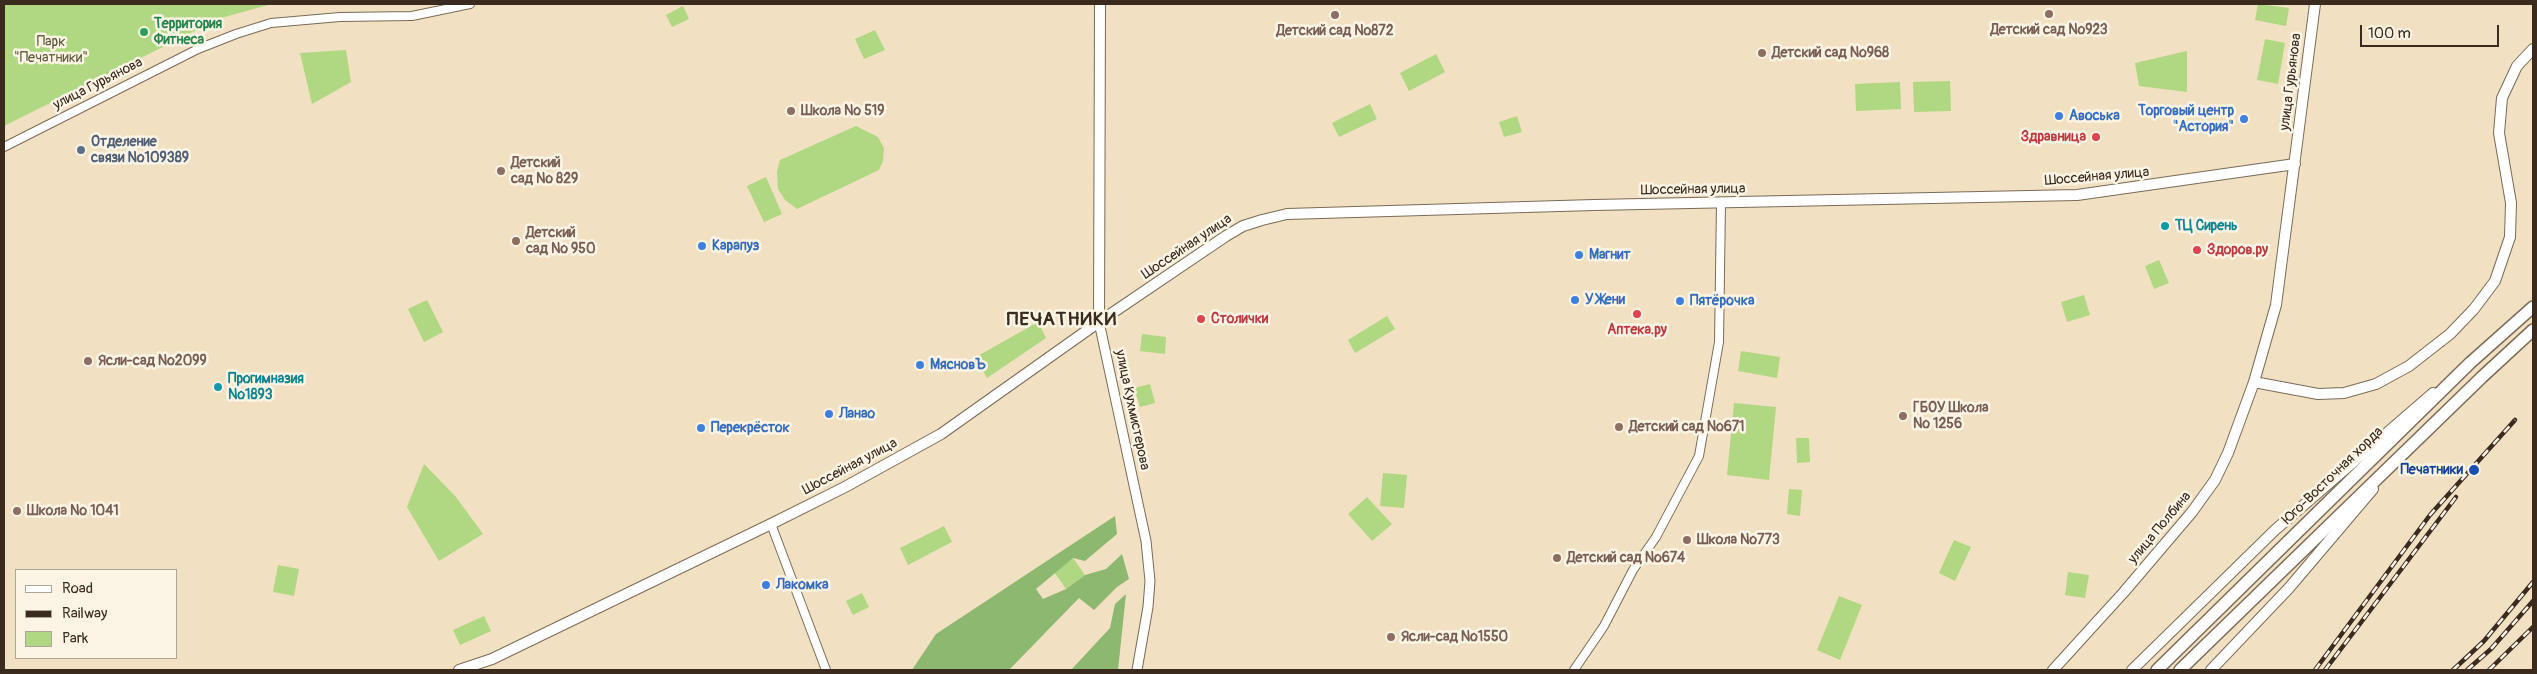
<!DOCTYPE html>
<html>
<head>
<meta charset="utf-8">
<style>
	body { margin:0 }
	#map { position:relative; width:2537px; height:674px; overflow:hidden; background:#f1e1c2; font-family:Pangolin,sans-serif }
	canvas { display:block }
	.frame { position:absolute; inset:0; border:5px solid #3b2a1e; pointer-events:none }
	.legend { position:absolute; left:15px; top:569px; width:162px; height:90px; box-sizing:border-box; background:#fcf5e5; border:1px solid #afa495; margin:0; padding:6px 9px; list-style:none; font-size:15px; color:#3b2a1e }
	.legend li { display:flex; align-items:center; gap:10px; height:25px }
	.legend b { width:25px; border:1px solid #afa495 }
	.scale { position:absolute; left:2360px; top:25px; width:139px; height:22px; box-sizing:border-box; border:2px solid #3b2a1e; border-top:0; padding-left:6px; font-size:15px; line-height:18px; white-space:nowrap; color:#3b2a1e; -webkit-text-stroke:4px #fcf5e5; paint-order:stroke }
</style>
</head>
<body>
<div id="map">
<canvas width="2537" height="674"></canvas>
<div class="frame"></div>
<ul class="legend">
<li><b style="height:6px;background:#fff"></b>Road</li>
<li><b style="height:6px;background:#3b2a1e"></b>Railway</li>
<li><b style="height:14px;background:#b0d781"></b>Park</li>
</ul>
<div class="scale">100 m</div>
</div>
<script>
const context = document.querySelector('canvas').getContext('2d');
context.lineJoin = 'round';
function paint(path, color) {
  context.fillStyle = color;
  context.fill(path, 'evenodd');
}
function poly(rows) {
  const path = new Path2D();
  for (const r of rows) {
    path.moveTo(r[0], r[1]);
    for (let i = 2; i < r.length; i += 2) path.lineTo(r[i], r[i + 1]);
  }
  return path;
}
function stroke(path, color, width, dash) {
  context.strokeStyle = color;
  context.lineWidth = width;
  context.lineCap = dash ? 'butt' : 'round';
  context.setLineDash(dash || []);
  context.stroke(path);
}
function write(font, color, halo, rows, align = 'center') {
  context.font = font + ' Pangolin,sans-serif';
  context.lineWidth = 5;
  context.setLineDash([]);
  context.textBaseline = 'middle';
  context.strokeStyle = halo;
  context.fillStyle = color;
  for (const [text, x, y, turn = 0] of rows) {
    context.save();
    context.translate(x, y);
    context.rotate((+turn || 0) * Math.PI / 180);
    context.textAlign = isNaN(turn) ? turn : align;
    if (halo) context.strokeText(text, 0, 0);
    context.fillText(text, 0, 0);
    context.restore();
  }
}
const green = poly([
	[4,4,303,4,268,5,221,18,4,126],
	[2258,4,2289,8,2286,26,2255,20],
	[683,6,689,19,672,27,666,15],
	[875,30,885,50,864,59,855,39],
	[2265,39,2285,43,2278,84,2257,80],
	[346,50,351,82,312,104,300,53],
	[2187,51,2187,92,2139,86,2135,63],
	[1436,54,1445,72,1409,91,1400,73],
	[1950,81,1951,111,1914,112,1913,82],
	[1900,82,1901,109,1856,111,1855,84],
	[1370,104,1377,119,1339,137,1332,123],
	[1517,116,1522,132,1504,137,1499,122],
	[856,126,878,137,884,148,883,161,879,170,797,209,785,200,778,189,777,172,780,160],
	[766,177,782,214,764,222,747,186],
	[2159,260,2169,283,2154,289,2145,266],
	[2084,295,2090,315,2067,322,2061,302],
	[427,300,443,332,424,342,408,309],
	[1387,316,1395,329,1355,353,1348,340],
	[1038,322,1046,338,987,378,976,357],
	[1142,334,1166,337,1165,354,1140,351],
	[1741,351,1780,357,1777,378,1738,371],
	[1150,384,1155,403,1140,407,1134,388],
	[1734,403,1776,407,1769,480,1727,475],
	[1796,438,1809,438,1810,462,1797,463],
	[424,464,456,497,483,534,439,561,407,507],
	[1383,473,1407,475,1404,508,1380,506],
	[1789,489,1802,490,1800,516,1787,514],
	[1367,497,1392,524,1372,541,1348,514],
	[944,526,952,542,908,565,900,548],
	[1954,540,1971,547,1955,581,1939,573],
	[1073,558,1085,575,1066,589,1054,572],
	[278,565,299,569,294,596,273,592],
	[2068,572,2089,575,2085,598,2065,595],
	[862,593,869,607,853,615,846,601],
	[1839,596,1862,605,1840,660,1817,650],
	[484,616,491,631,460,645,453,630]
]);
const forest = poly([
	[1115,516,1117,534,1085,561,1073,558,1036,589,1043,599,1066,589,1085,575,1106,569,1122,554,1129,579,1117,587,1094,610,1079,598,1009,670,912,670,936,634],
	[1126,594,1118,670,1071,670,1110,628,1115,604]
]);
const minor = poly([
	[4,147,198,49,236,34,271,23,340,17,412,16,470,4],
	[771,524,826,670],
	[1574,670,1604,626,1633,570,1656,537,1699,456,1719,342,1721,203]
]);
const tertiary = poly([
	[1099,322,1146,541,1150,581,1148,607,1137,670]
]);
const secondary = poly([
	[1099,322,1100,4],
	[2254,382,2318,394,2344,393,2376,384,2409,366,2450,334,2474,309,2495,281,2510,237,2511,203,2499,133,2502,98,2517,66,2533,49],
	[459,670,492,659,771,524,845,487,941,434,1099,322,1226,236,1243,226,1262,220,1287,214,1594,205,2077,195,2295,164],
	[2053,670,2124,592,2192,512,2215,480,2228,453,2254,382,2276,305,2315,4],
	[2132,670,2275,530,2433,393],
	[2211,670,2289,588,2373,489]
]);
const primary = poly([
	[2157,670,2470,363,2533,307],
	[2180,670,2482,377,2533,330]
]);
const rail = poly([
	[2315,670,2430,515,2515,420],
	[2325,670,2456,497],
	[2453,670,2484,641,2533,582],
	[2467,670,2491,649,2533,601],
	[2489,670,2533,627]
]);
const markers = [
	[2049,14,5,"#8d6e63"],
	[1335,15,5,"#8d6e63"],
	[144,32,5,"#2e9e5b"],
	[1762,53,5,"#8d6e63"],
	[791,111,5,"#8d6e63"],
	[2059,116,5,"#3f7fe0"],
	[2244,119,5,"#3f7fe0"],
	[2096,137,5,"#e0444e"],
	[81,150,5,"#5c6f8a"],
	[501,171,5,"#8d6e63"],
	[2165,226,5,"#0f9aa8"],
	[516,241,5,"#8d6e63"],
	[702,246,5,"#3f7fe0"],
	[2197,250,5,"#e0444e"],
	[1579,255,5,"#3f7fe0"],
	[1575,300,5,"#3f7fe0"],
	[1680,301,5,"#3f7fe0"],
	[1637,314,5,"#e0444e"],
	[1201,319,5,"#e0444e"],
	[88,361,5,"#8d6e63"],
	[920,365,5,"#3f7fe0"],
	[218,387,5,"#0f9aa8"],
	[829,414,5,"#3f7fe0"],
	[1903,416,5,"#8d6e63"],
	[1619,427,5,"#8d6e63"],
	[701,428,5,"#3f7fe0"],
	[2474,470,6,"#1a4fb4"],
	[17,511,5,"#8d6e63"],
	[1687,540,5,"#8d6e63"],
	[1557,558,5,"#8d6e63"],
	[766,585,5,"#3f7fe0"],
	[1391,637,5,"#8d6e63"]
];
const leisureNames = [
	["Территория",154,24],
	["Фитнеса",154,40]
];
const educationNames = [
	["Детский сад №923",2049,30,"center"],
	["Детский сад №872",1335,31,"center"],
	["Детский сад №968",1772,53],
	["Школа № 519",801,111],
	["Детский",511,163],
	["сад № 829",511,179],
	["Детский",526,233],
	["сад № 950",526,249],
	["Ясли-сад №2099",98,361],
	["ГБОУ Школа",1913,408],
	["№ 1256",1913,424],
	["Детский сад №671",1629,427],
	["Школа № 1041",27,511],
	["Школа №773",1697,540],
	["Детский сад №674",1567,558],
	["Ясли-сад №1550",1401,637]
];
const parkNames = [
	["Парк",51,42],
	["\"Печатники\"",51,58]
];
const streetNames = [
	["улица Гурьянова",2291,82,-83],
	["улица Гурьянова",98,84,-27],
	["Шоссейная улица",2097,177,-5],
	["Шоссейная улица",1693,190,-1],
	["Шоссейная улица",1187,247,-34],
	["улица Кухмистерова",1132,410,78],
	["Шоссейная улица",850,467,-28],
	["Юго-Восточная хорда",2333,476,-44],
	["улица Полбина",2160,528,-50]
];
const shopNames = [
	["Торговый центр",2234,111,"right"],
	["\"Астория\"",2234,127,"right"],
	["Авоська",2069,116],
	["Карапуз",712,246],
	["Магнит",1589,255],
	["У Жени",1585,300],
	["Пятёрочка",1690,301],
	["МясновЪ",930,365],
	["Ланао",839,414],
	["Перекрёсток",711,428],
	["Лакомка",776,585]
];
const healthNames = [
	["Здравница",2086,137,"right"],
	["Здоров.ру",2207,250],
	["Столички",1211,319],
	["Аптека.ру",1637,330,"center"]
];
const serviceNames = [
	["Отделение",91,142],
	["связи №109389",91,158]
];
const cultureNames = [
	["ТЦ Сирень",2175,226],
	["Прогимназия",228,379],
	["№1893",228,395]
];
const transitNames = [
	["Печатники",2463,470]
];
const districtNames = [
	["ПЕЧАТНИКИ",1062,320]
];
paint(green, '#b0d781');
paint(forest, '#8cb86f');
stroke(minor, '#7b6a57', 10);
stroke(tertiary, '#7b6a57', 11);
stroke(secondary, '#7b6a57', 12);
stroke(primary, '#7b6a57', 14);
stroke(minor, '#fff', 8);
stroke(tertiary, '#fff', 9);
stroke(secondary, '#fff', 10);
stroke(primary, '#fff', 11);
stroke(rail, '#3b2a1e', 4.5);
stroke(rail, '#fcf5e5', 2.5, [8]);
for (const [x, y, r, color] of markers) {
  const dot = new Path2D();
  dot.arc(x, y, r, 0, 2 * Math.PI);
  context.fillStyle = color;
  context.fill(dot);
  stroke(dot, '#fcf5e5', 2);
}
write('bold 14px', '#27864d', '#fcf5e5', leisureNames, 'left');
write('bold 14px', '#785e54', '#fcf5e5', educationNames, 'left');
write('14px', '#585537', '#fcf5e5', parkNames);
write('14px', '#3b2a1e', '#fcf5e5', streetNames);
write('bold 14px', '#366cbe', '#fcf5e5', shopNames, 'left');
write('bold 14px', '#be3a42', '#fcf5e5', healthNames, 'left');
write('bold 14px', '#4e5e75', '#fcf5e5', serviceNames, 'left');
write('bold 14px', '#0d838f', '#fcf5e5', cultureNames, 'left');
write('bold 14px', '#164399', '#fcf5e5', transitNames, 'right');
context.letterSpacing = '1px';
write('bold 19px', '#3b2a1e', '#fcf5e5', districtNames);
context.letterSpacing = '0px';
</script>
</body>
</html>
